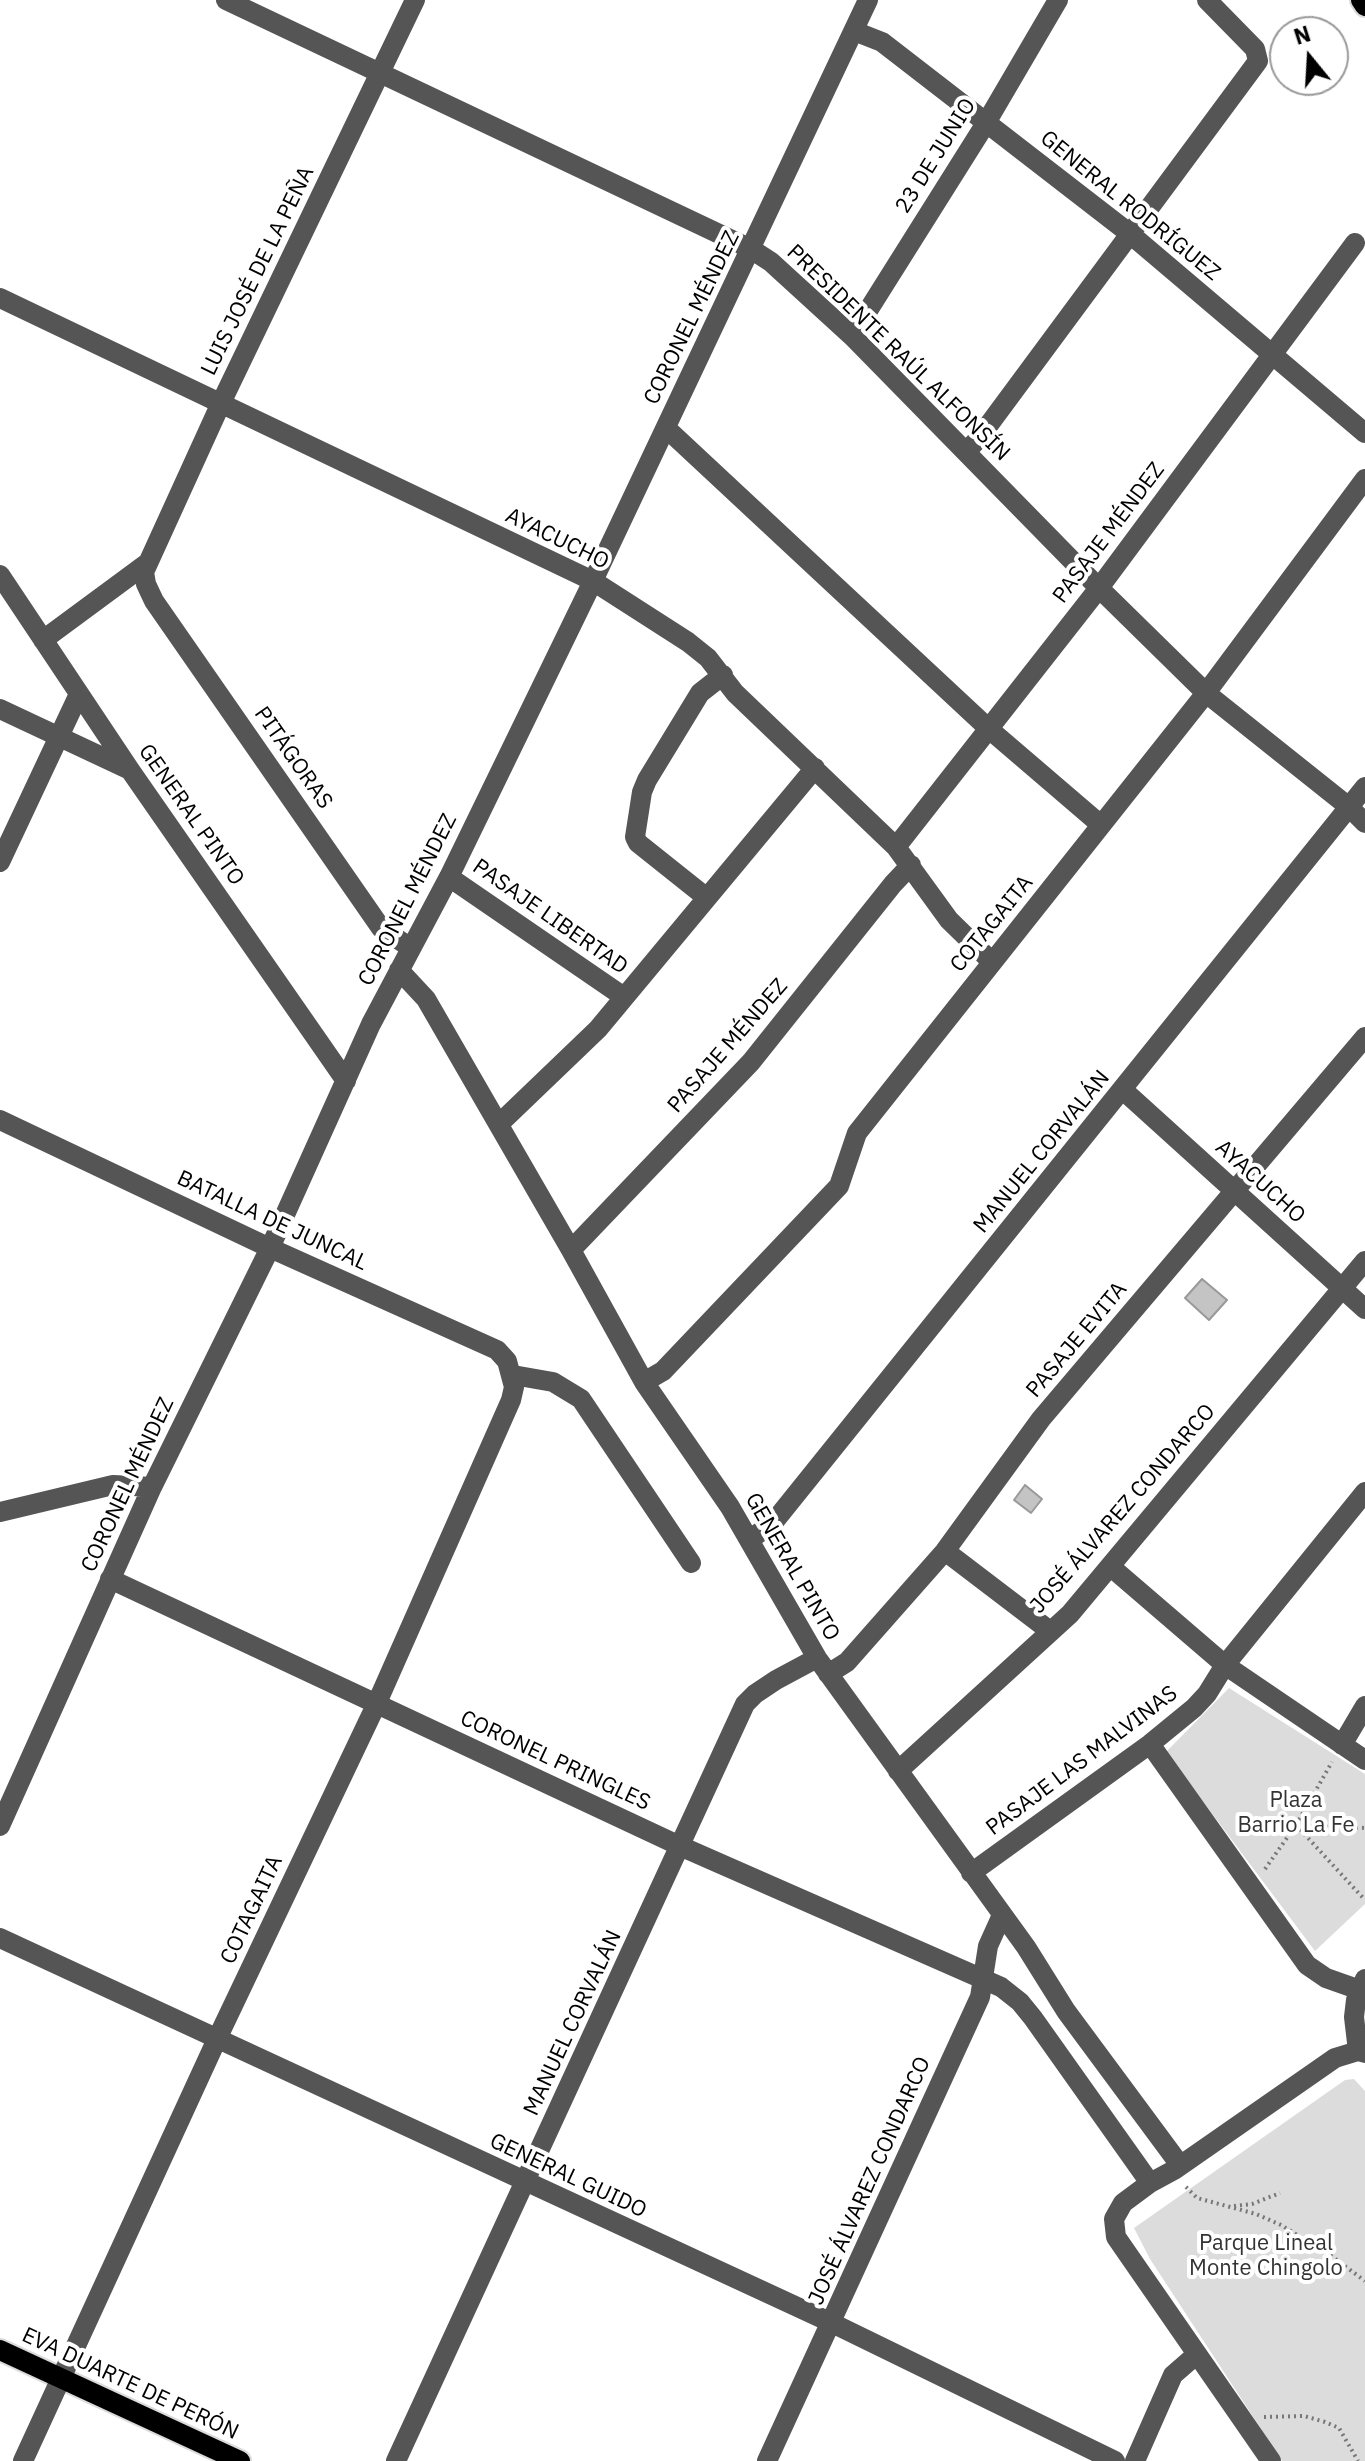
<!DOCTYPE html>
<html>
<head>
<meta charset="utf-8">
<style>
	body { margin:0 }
	#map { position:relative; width:1365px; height:2461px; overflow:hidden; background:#fff; font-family:"IBM Plex Sans",sans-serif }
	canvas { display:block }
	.north { position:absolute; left:1269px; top:16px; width:80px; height:80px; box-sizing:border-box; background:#fff; border:2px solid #999; border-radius:50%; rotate:342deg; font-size:22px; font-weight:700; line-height:32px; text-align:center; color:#000 }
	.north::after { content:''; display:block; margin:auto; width:28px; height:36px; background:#000; clip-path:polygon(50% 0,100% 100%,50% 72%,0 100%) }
</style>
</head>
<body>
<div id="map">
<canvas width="1365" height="2461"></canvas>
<div class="north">N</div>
</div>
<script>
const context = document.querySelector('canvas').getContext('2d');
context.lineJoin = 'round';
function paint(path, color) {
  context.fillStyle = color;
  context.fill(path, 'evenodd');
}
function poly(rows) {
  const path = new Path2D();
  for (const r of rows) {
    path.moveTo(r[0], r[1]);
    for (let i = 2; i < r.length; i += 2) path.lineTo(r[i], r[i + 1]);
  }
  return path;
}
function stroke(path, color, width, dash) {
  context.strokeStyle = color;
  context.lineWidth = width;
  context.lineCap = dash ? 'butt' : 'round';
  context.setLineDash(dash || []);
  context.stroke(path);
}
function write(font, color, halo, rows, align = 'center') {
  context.font = font + ' "IBM Plex Sans",sans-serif';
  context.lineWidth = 8;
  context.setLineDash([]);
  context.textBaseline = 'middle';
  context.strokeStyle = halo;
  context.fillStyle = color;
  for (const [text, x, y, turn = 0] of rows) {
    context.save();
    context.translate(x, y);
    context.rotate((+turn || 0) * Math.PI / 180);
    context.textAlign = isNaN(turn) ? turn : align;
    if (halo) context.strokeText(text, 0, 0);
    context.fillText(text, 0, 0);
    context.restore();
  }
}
const green = poly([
	[1229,1688,1365,1774,1365,1904,1315,1951,1166,1752],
	[1354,2079,1365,2091,1365,2461,1282,2461,1150,2259,1134,2228,1345,2080]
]);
const building = poly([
	[1202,1279,1227,1300,1209,1320,1185,1298,1202,1279],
	[1025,1485,1042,1499,1031,1513,1014,1500,1025,1485]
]);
const path = poly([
	[1296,1825,1365,1900],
	[1296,1825,1365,1828],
	[1265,1869,1296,1825,1332,1762],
	[1186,2187,1197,2198,1256,2214,1281,2225,1330,2255,1365,2281],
	[1234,2206,1252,2204,1280,2193],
	[1264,2417,1304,2416,1325,2422,1339,2428,1358,2461]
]);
const minor = poly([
	[226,0,751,249,771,262,852,336,1099,588,1206,693,1349,807,1365,823],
	[854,31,882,42,1129,233,1365,433],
	[0,298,593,581,688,642,708,658,735,693,896,847,949,920,992,962],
	[852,336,986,123,1058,0],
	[666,428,989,729,1101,825],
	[966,452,979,438,1258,61,1255,49,1207,0],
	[0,575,130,770,346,1081],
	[43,640,146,564],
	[0,709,130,770],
	[896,847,1099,588,1355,243],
	[0,862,79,694],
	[449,877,624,997],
	[707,898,638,843,635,837,642,792,647,780,700,693,723,675],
	[411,948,381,928,154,601,146,584,144,572,221,403,415,0],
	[399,970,426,999,571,1250,644,1382,730,1507,817,1658,1026,1947,1066,2011,1180,2165],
	[1123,1090,1365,1309],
	[0,1120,270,1248,497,1350,507,1361,514,1387,511,1400,376,1705,217,2039,23,2461],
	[499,1124,598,1029,815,768],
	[571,1250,751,1062,893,884,911,865],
	[513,1375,553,1382,581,1399,691,1563],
	[644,1382,663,1371,839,1186,857,1133,1206,693,1365,479],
	[0,1512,113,1485,152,1487],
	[749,1540,773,1523,1365,787],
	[945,1551,1050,1631],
	[1111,1567,1225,1665,1365,1760],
	[110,1579,680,1846,1001,1987,1020,2002,1033,2018,1150,2183],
	[828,1674,847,1662,945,1551,1041,1419,1365,1037],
	[1150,1744,1307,1965,1326,1978,1360,1990],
	[1342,1745,1365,1706],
	[898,1771,1070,1614,1365,1261],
	[0,1826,152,1487,270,1248,371,1024,449,877,593,581,868,0],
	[971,1873,1150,1744,1194,1708,1207,1694,1225,1665,1365,1492],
	[0,1938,832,2323,1115,2461],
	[1358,2051,1354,2017,1356,2000,1365,1979],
	[396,2461,745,1704,755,1694,776,1680,817,1658],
	[767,2461,980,1997,988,1946,1002,1915],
	[1135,2461,1173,2375,1196,2355],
	[1271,2461,1116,2237,1114,2219,1123,2203,1150,2183,1174,2170,1335,2058,1358,2051,1365,2053]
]);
const major = poly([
	[1361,0,1365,6],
	[0,2350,240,2461]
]);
const streetNames = [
	["23 DE JUNIO",936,156,-58],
	["GENERAL RODRÍGUEZ",1130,206,39],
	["LUIS JOSÉ DE LA PEÑA",258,271,-64],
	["CORONEL MÉNDEZ",692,318,-64],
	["PRESIDENTE RAÚL ALFONSÍN",898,353,44],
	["PASAJE MÉNDEZ",1109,533,-53],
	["AYACUCHO",557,539,26],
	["PITÁGORAS",293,758,55],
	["GENERAL PINTO",191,815,55],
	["CORONEL MÉNDEZ",408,900,-63],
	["PASAJE LIBERTAD",550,917,35],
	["COTAGAITA",992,924,-51],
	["PASAJE MÉNDEZ",728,1046,-49],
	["MANUEL CORVALÁN",1042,1152,-51],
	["AYACUCHO",1260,1182,42],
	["BATALLA DE JUNCAL",272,1221,25],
	["PASAJE EVITA",1077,1340,-50],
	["CORONEL MÉNDEZ",128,1485,-65],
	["JOSÉ ÁLVAREZ CONDARCO",1123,1509,-49],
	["GENERAL PINTO",792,1567,60],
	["CORONEL PRINGLES",555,1761,25],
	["PASAJE LAS MALVINAS",1082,1761,-37],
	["COTAGAITA",252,1910,-65],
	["MANUEL CORVALÁN",573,2023,-65],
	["GENERAL GUIDO",568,2176,25],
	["JOSÉ ÁLVAREZ CONDARCO",870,2181,-66],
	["EVA DUARTE DE PERÓN",130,2384,25]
];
const parkNames = [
	["Plaza",1296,1801],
	["Barrio La Fe",1296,1826],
	["Parque Lineal",1266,2244],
	["Monte Chingolo",1266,2269]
];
paint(green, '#dcdcdc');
paint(building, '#c4c4c4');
stroke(building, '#999', 2);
stroke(major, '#dbdbdb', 24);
stroke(path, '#777', 4, [2, 4]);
stroke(minor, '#555', 20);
stroke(major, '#000', 20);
write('22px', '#000', '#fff', streetNames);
write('22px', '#333', '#fff', parkNames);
</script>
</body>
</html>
